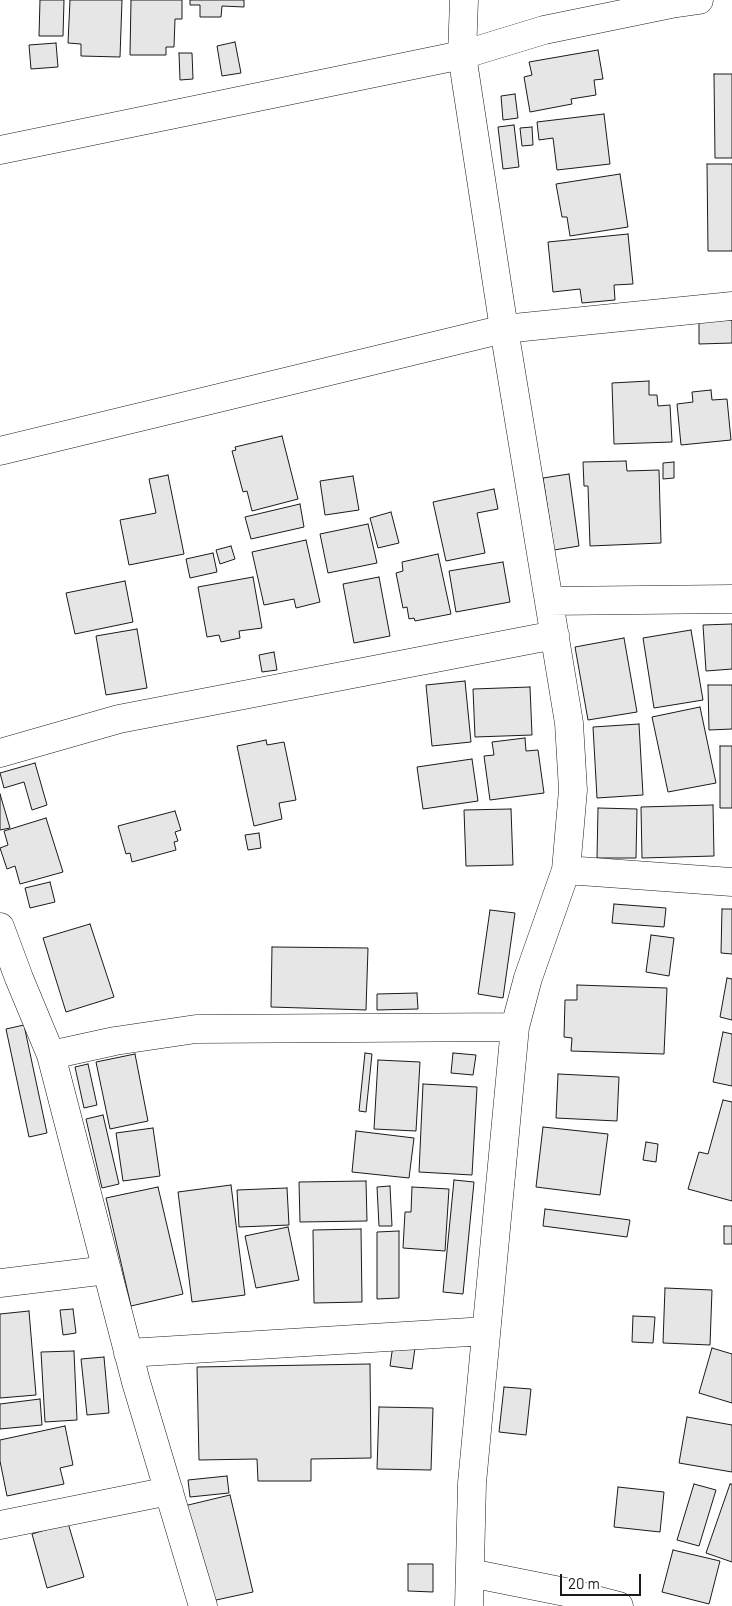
<!DOCTYPE html>
<html>
<head>
<meta charset="utf-8">
<style>
	body { margin:0 }
	#map { position:relative; width:732px; height:1606px; overflow:hidden; background:#fff; font-family:Barlow,sans-serif }
	canvas { display:block }
	.scale { position:absolute; left:560px; top:1574px; width:81px; height:22px; box-sizing:border-box; border:2px solid #1a1a1a; border-top:0; padding-left:6px; font-size:15px; line-height:18px; white-space:nowrap; color:#1a1a1a; -webkit-text-stroke:4px #fff; paint-order:stroke }
</style>
</head>
<body>
<div id="map">
<canvas width="732" height="1606"></canvas>
<div class="scale">20 m</div>
</div>
<script>
const context = document.querySelector('canvas').getContext('2d');
context.lineJoin = 'round';
function paint(path, color) {
  context.fillStyle = color;
  context.fill(path, 'evenodd');
}
function poly(rows) {
  const path = new Path2D();
  for (const r of rows) {
    path.moveTo(r[0], r[1]);
    for (let i = 2; i < r.length; i += 2) path.lineTo(r[i], r[i + 1]);
  }
  return path;
}
function stroke(path, color, width, dash) {
  context.strokeStyle = color;
  context.lineWidth = width;
  context.lineCap = dash ? 'butt' : 'round';
  context.setLineDash(dash || []);
  context.stroke(path);
}
const building = poly([
	[40,0,64,0,63,36,39,36,40,0],
	[70,0,122,0,120,57,81,56,81,44,68,43,70,0],
	[131,0,182,0,182,19,175,19,174,47,166,47,166,55,130,55,131,0],
	[190,0,244,0,244,7,222,6,221,17,200,17,200,5,190,5,190,0],
	[235,42,241,73,222,76,217,46,235,42],
	[56,43,58,67,31,69,29,45,56,43],
	[598,50,603,79,594,80,596,95,571,99,572,104,530,112,524,77,532,75,529,62,598,50],
	[179,53,192,53,193,79,180,80,179,53],
	[714,74,732,74,732,158,715,158,714,74],
	[515,94,518,118,503,120,501,96,515,94],
	[604,114,610,164,557,170,553,138,539,140,537,122,604,114],
	[514,125,519,167,503,169,498,127,514,125],
	[532,127,533,145,522,146,520,128,532,127],
	[707,164,732,164,732,251,708,251,707,164],
	[620,174,628,227,570,236,567,217,562,217,556,184,620,174],
	[628,234,633,284,614,285,615,300,582,303,580,289,553,292,548,242,628,234],
	[732,320,732,343,699,344,699,321,732,320],
	[649,381,649,395,657,395,658,406,670,405,672,442,614,444,612,383,649,381],
	[711,390,712,400,727,399,731,440,681,445,677,404,693,402,692,392,711,390],
	[282,436,298,499,252,511,247,491,243,492,232,451,236,450,235,447,282,436],
	[626,461,627,471,659,470,661,543,590,546,588,486,584,486,583,462,626,461],
	[674,462,674,478,663,479,663,463,674,462],
	[569,474,579,546,554,550,543,478,569,474],
	[168,475,184,554,129,565,120,520,156,513,149,479,168,475],
	[353,476,359,510,325,515,320,481,353,476],
	[494,489,498,509,477,513,485,553,446,561,433,502,494,489],
	[300,504,304,527,251,539,245,517,300,504],
	[391,512,399,543,378,548,370,518,391,512],
	[368,524,377,563,328,573,320,534,368,524],
	[306,540,320,602,296,608,294,599,264,605,252,552,306,540],
	[231,546,235,559,220,564,216,550,231,546],
	[213,553,217,572,190,578,186,559,213,553],
	[438,554,451,614,415,621,414,618,409,619,407,607,403,608,396,573,403,571,402,562,438,554],
	[503,562,510,602,456,612,449,571,503,562],
	[253,577,262,628,239,631,240,638,221,642,219,635,207,637,198,587,253,577],
	[379,577,390,636,354,643,343,584,379,577],
	[125,581,133,622,75,634,66,593,125,581],
	[732,624,732,669,706,671,703,625,732,624],
	[137,629,147,688,106,695,96,636,137,629],
	[691,630,703,700,654,708,643,638,691,630],
	[624,638,637,712,588,720,575,647,624,638],
	[274,652,277,670,262,672,259,655,274,652],
	[465,681,471,742,432,746,426,685,465,681],
	[708,685,732,685,732,729,709,730,708,685],
	[530,687,532,735,475,737,473,689,530,687],
	[700,707,716,783,668,792,652,717,700,707],
	[639,724,643,795,597,798,593,727,639,724],
	[525,738,526,751,538,750,544,793,490,800,484,756,494,755,492,742,525,738],
	[266,740,267,745,284,742,296,800,279,803,282,819,254,826,237,746,266,740],
	[720,746,732,746,732,808,720,808,720,746],
	[472,759,478,801,423,809,417,767,472,759],
	[35,763,47,805,32,810,24,782,4,788,0,773,35,763],
	[0,794,10,828,0,830,0,794],
	[713,805,714,856,642,858,641,807,713,805],
	[598,808,637,809,636,858,597,858,598,808],
	[511,809,513,865,466,866,464,810,511,809],
	[175,811,181,830,175,832,178,841,174,842,176,850,132,862,130,853,126,854,118,826,175,811],
	[46,818,63,872,20,884,15,866,7,869,0,848,8,845,4,831,46,818],
	[259,833,261,848,248,850,245,835,259,833],
	[50,882,55,902,30,908,25,888,50,882],
	[614,904,666,908,664,927,612,923,614,904],
	[722,909,732,909,732,954,721,953,722,909],
	[490,910,515,913,503,998,478,994,490,910],
	[90,924,114,997,66,1012,43,938,90,924],
	[651,935,674,938,669,976,646,972,651,935],
	[272,947,368,948,366,1010,271,1007,272,947],
	[727,978,732,979,732,1020,720,1017,727,978],
	[577,985,667,988,664,1054,571,1051,572,1038,564,1037,565,1000,577,1000,577,985],
	[417,993,418,1009,377,1010,377,994,417,993],
	[24,1025,47,1133,29,1137,6,1029,24,1025],
	[723,1032,732,1034,732,1086,713,1082,723,1032],
	[365,1053,372,1054,366,1112,359,1111,365,1053],
	[453,1053,476,1055,473,1075,451,1073,453,1053],
	[135,1054,148,1121,110,1129,96,1062,135,1054],
	[378,1060,420,1062,416,1131,374,1129,378,1060],
	[88,1064,97,1105,84,1108,75,1067,88,1064],
	[558,1074,619,1077,617,1121,556,1118,558,1074],
	[423,1084,477,1087,472,1175,419,1172,423,1084],
	[723,1100,732,1102,732,1201,688,1189,699,1152,708,1154,723,1100],
	[103,1115,119,1184,102,1188,86,1119,103,1115],
	[543,1127,608,1134,600,1195,536,1187,543,1127],
	[153,1128,160,1176,123,1181,116,1133,153,1128],
	[356,1131,414,1138,409,1178,352,1172,356,1131],
	[646,1142,658,1144,656,1162,643,1160,646,1142],
	[454,1180,474,1182,463,1294,443,1292,454,1180],
	[366,1181,367,1221,300,1222,299,1182,366,1181],
	[231,1185,245,1295,192,1302,178,1192,231,1185],
	[390,1186,392,1226,379,1226,377,1187,390,1186],
	[158,1187,183,1294,131,1306,106,1198,158,1187],
	[412,1187,449,1189,445,1251,403,1248,405,1212,411,1212,412,1187],
	[287,1188,289,1225,239,1227,237,1190,287,1188],
	[545,1209,630,1220,627,1237,543,1226,545,1209],
	[724,1226,732,1226,732,1244,724,1244,724,1226],
	[288,1227,299,1280,256,1288,245,1236,288,1227],
	[361,1229,362,1302,314,1303,313,1230,361,1229],
	[399,1231,399,1298,377,1299,377,1232,399,1231],
	[665,1288,712,1290,710,1345,663,1343,665,1288],
	[73,1309,76,1333,63,1335,60,1310,73,1309],
	[29,1311,36,1395,0,1398,0,1314,29,1311],
	[633,1316,655,1317,653,1343,632,1342,633,1316],
	[393,1345,415,1348,412,1369,390,1366,393,1345],
	[712,1348,732,1354,732,1403,699,1393,712,1348],
	[74,1351,77,1420,45,1422,41,1352,74,1351],
	[104,1357,109,1413,87,1415,81,1359,104,1357],
	[370,1364,371,1458,311,1459,311,1481,258,1481,257,1459,199,1460,197,1367,370,1364],
	[504,1387,531,1389,526,1435,499,1432,504,1387],
	[40,1399,42,1425,0,1429,0,1404,40,1399],
	[379,1407,433,1408,431,1470,377,1469,379,1407],
	[687,1417,732,1425,732,1472,679,1463,687,1417],
	[65,1426,73,1465,60,1468,64,1484,7,1496,0,1461,0,1440,65,1426],
	[227,1476,229,1493,190,1497,188,1480,227,1476],
	[694,1484,716,1490,699,1546,677,1540,694,1484],
	[730,1484,732,1484,732,1562,706,1553,730,1484],
	[618,1487,664,1492,660,1532,614,1527,618,1487],
	[230,1495,253,1592,207,1602,184,1506,230,1495],
	[68,1523,84,1577,47,1588,32,1534,68,1523],
	[673,1550,720,1561,709,1604,662,1592,673,1550],
	[408,1564,433,1564,433,1592,408,1591,408,1564]
]);
const minor = poly([
	[464,0,462,55,504,329,569,723,573,790,566,870,528,978,515,1027,472,1483,469,1606],
	[0,150,462,55,544,30,671,4,699,0],
	[0,451,504,329,732,306],
	[549,601,732,599],
	[0,753,119,719,555,635],
	[566,870,732,882],
	[0,927,19,978,51,1055,136,1382,203,1606],
	[51,1055,115,1041,196,1029,515,1027],
	[0,1283,107,1270],
	[128,1353,486,1331],
	[0,1525,169,1491],
	[470,1573,565,1592,619,1606]
]);
paint(building, '#e6e6e6');
stroke(building, '#1a1a1a', 1);
stroke(minor, '#1a1a1a', 29);
stroke(minor, '#fff', 28);
</script>
</body>
</html>
